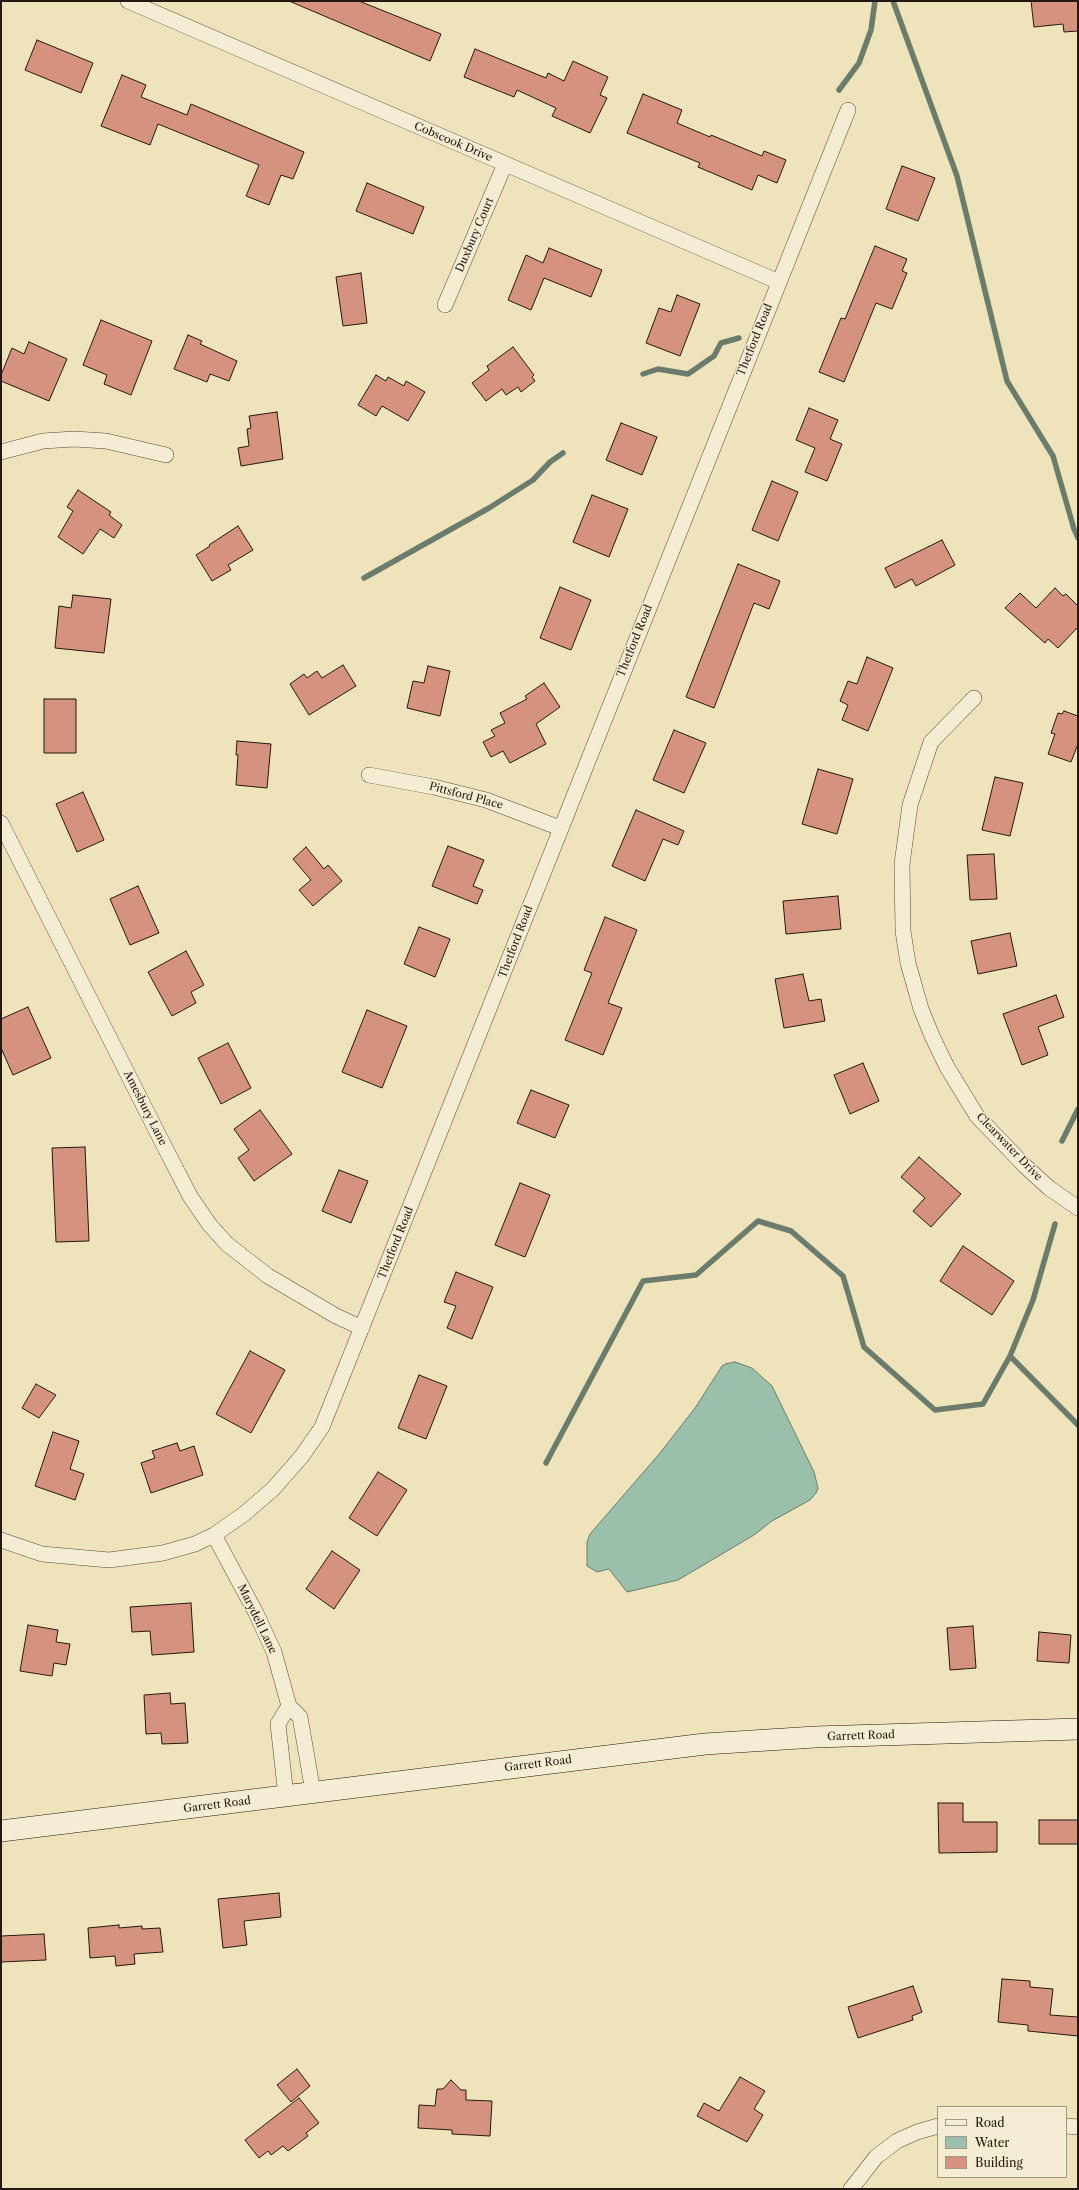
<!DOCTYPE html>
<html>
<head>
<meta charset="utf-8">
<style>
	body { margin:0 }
	#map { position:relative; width:1079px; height:2190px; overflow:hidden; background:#efe3bb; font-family:"Libre Caslon Text",serif }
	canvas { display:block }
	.frame { position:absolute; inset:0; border:2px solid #251711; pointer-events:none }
	.legend { position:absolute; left:937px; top:2106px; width:130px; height:72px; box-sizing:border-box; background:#f5edd3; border:1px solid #a29785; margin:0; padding:5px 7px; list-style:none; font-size:12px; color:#251711 }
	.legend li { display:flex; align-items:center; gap:8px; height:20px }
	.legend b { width:20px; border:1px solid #a29785 }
</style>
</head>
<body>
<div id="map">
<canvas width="1079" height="2190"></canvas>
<div class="frame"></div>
<ul class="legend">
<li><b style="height:5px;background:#f5edd3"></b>Road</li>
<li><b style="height:11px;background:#9abfab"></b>Water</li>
<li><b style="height:11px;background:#d5937f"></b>Building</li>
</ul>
</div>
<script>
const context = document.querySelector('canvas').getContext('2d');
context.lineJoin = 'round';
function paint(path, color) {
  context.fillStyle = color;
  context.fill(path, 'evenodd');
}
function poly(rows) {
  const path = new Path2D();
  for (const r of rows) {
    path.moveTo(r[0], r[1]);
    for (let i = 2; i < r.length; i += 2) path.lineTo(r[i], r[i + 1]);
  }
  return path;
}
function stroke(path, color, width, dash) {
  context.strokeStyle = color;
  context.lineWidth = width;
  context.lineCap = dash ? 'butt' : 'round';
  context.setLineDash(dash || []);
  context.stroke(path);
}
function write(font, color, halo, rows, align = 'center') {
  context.font = font + ' "Libre Caslon Text",serif';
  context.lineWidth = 3;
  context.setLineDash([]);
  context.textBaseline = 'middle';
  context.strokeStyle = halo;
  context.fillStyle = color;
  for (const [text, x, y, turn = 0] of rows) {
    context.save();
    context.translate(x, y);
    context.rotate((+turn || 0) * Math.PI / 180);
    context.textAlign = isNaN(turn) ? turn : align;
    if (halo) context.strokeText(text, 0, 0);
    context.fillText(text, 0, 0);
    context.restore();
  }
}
const water = poly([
	[735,1362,752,1368,772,1386,814,1472,818,1488,816,1493,810,1500,772,1521,754,1535,678,1580,627,1592,609,1569,597,1572,587,1566,587,1542,590,1534,660,1453,695,1408,722,1366,725,1364,735,1362]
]);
const stream = poly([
	[893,1,957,176,1007,381,1053,456,1074,529,1078,538],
	[839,90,859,63,871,30,875,1],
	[643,374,658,369,688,374,714,356,721,343,739,338],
	[364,578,489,508,533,480,550,462,563,453],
	[1062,1141,1078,1109],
	[1010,1356,1078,1425],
	[546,1463,643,1281,696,1275,758,1221,791,1231,843,1276,864,1347,935,1410,983,1404,1010,1356,1033,1300,1055,1224]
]);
const building = poly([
	[289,1,359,1,441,34,430,61,289,1],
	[1031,1,1078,1,1078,31,1064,32,1063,24,1034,27,1031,1],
	[37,40,93,63,81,93,25,70,37,40],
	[475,49,546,78,548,73,564,81,573,61,608,77,600,95,607,98,590,133,552,116,556,108,517,90,514,97,464,77,475,49],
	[122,75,146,85,141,97,187,115,191,104,304,152,293,179,281,175,269,205,246,196,259,165,158,124,150,145,101,126,122,75],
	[643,94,682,110,677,123,710,137,711,135,762,156,764,151,786,160,777,183,758,175,752,190,698,167,700,163,627,133,643,94],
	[902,166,935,178,918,221,886,209,902,166],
	[367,183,424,207,413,234,356,211,367,183],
	[875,246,907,259,902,271,907,273,892,309,876,303,844,382,819,372,841,318,845,319,875,246],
	[549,248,602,270,591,297,544,278,531,310,508,300,526,255,543,263,549,248],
	[361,273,367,323,343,326,336,277,361,273],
	[677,295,700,304,680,356,646,343,659,308,671,312,677,295],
	[101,320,152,341,131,395,104,384,107,375,83,365,101,320],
	[188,335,202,341,200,344,237,361,229,381,210,374,207,382,174,369,188,335],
	[29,342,67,359,49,401,1,381,1,375,12,348,24,354,29,342],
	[513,347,534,375,532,377,535,381,521,392,518,387,506,395,502,389,486,401,472,383,489,370,487,366,513,347],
	[376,375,386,381,388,377,404,386,406,381,425,392,408,421,382,406,376,416,358,405,376,375],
	[809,408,838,420,830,439,842,444,827,481,805,472,815,448,796,440,809,408],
	[277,412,283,459,241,466,238,448,249,446,247,429,251,428,249,416,277,412],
	[621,423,657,437,642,475,606,460,621,423],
	[772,481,798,492,778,541,752,530,772,481],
	[78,490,111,512,109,515,122,525,114,538,100,529,83,554,58,537,73,511,67,507,78,490],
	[592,495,628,509,609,557,573,542,592,495],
	[238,526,253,550,228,565,231,570,212,581,196,555,210,546,209,545,238,526],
	[942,540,955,565,916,586,912,579,895,588,885,568,942,540],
	[738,564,780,581,769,609,754,603,714,708,686,697,738,564],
	[560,587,591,600,571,650,540,638,560,587],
	[1055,588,1063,596,1066,594,1078,606,1078,627,1058,648,1048,639,1045,643,1005,608,1020,593,1036,608,1055,588],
	[73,595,111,599,104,653,55,648,59,606,71,608,73,595],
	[867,657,893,668,868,731,842,720,848,705,840,701,848,681,857,684,867,657],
	[343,665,356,686,309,715,290,684,304,674,307,678,317,671,322,678,343,665],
	[428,666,450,671,440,716,407,708,413,681,424,683,428,666],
	[544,683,560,707,536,724,546,744,510,763,503,751,491,757,483,742,495,736,491,730,505,723,500,713,527,699,525,696,544,683],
	[44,699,76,699,76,753,44,753,44,699],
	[1064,711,1078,716,1078,744,1071,762,1048,754,1055,734,1051,733,1058,713,1062,714,1064,711],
	[674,730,706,743,684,793,653,780,674,730],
	[237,741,271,744,267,788,236,785,238,755,236,755,237,741],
	[818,769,853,779,837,834,802,824,818,769],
	[995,777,1023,783,1010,836,982,830,995,777],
	[83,792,104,840,77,852,56,804,83,792],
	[636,810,684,831,678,845,663,839,645,881,612,866,636,810],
	[448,846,484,860,473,886,483,890,477,904,432,886,448,846],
	[306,847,324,869,328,865,342,881,313,906,299,890,311,880,293,859,306,847],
	[994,854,997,899,970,900,967,855,994,854],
	[138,886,159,933,130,945,110,899,138,886],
	[838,896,841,929,786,934,783,901,838,896],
	[605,917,637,930,608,1003,622,1008,603,1055,565,1040,592,973,584,970,605,917],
	[419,927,450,939,435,977,404,964,419,927],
	[1010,933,1017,966,978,974,971,941,1010,933],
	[186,951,204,985,191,992,196,1003,172,1016,148,972,186,951],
	[803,974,809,1001,821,999,825,1021,784,1028,775,979,803,974],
	[1056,995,1064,1017,1038,1027,1048,1055,1022,1065,1003,1014,1056,995],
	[28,1007,51,1058,13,1075,1,1048,1,1019,28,1007],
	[367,1010,407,1026,382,1088,342,1072,367,1010],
	[228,1043,251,1088,221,1104,198,1058,228,1043],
	[863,1063,879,1101,850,1114,834,1075,863,1063],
	[531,1090,569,1105,555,1138,517,1123,531,1090],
	[260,1110,292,1154,254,1181,238,1158,249,1150,234,1129,260,1110],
	[85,1147,89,1241,56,1242,52,1148,85,1147],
	[919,1157,961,1194,931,1227,913,1211,925,1198,901,1177,919,1157],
	[339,1170,368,1181,351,1223,322,1211,339,1170],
	[520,1183,550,1195,525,1257,495,1245,520,1183],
	[963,1246,1014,1281,992,1315,940,1281,963,1246],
	[456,1272,493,1287,472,1339,447,1328,456,1306,444,1302,456,1272],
	[250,1351,285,1370,251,1433,216,1414,250,1351],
	[419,1375,447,1386,426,1439,398,1428,419,1375],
	[36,1384,56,1395,39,1418,22,1408,36,1384],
	[53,1432,79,1441,70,1469,84,1474,75,1500,35,1486,53,1432],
	[177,1443,180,1451,194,1446,203,1475,151,1493,141,1463,155,1458,152,1451,177,1443],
	[378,1472,407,1490,377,1536,349,1518,378,1472],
	[332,1551,360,1570,334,1609,306,1589,332,1551],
	[191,1603,194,1652,152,1655,150,1631,132,1632,130,1607,191,1603],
	[28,1625,58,1630,56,1642,70,1644,66,1665,54,1663,52,1676,20,1671,28,1625],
	[973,1626,976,1668,950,1670,947,1628,973,1626],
	[1039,1632,1071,1635,1069,1663,1037,1661,1039,1632],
	[170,1693,171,1704,185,1703,188,1743,162,1744,161,1733,146,1734,144,1695,170,1693],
	[938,1803,963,1803,963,1822,997,1822,997,1852,939,1853,938,1803],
	[1039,1820,1078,1820,1078,1844,1039,1844,1039,1820],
	[279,1893,281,1917,244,1921,247,1945,223,1948,218,1899,279,1893],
	[119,1925,119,1928,142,1926,142,1929,160,1928,163,1952,134,1954,135,1964,116,1966,115,1956,90,1958,88,1928,119,1925],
	[44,1934,46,1960,1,1962,1,1936,44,1934],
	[1002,1979,1030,1981,1030,1987,1053,1989,1050,2015,1078,2017,1078,2036,1028,2031,1028,2025,998,2022,1002,1979],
	[913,1986,922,2012,912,2016,913,2020,858,2038,848,2007,913,1986],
	[297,2069,310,2086,291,2102,277,2085,297,2069],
	[740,2077,765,2091,754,2109,763,2115,747,2142,697,2116,704,2103,719,2111,740,2077],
	[451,2080,461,2090,466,2090,466,2100,492,2101,490,2136,452,2134,452,2130,418,2128,419,2105,435,2106,437,2089,443,2089,451,2080],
	[299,2098,319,2123,306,2133,308,2136,288,2151,283,2146,271,2155,268,2151,259,2158,245,2140,299,2098]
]);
const street = poly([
	[128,1,779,282],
	[445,305,505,164],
	[1,452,43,441,74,439,106,441,166,455],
	[974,698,931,742,910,805,902,864,903,931,908,963,921,1009,932,1036,947,1067,977,1116,1025,1166,1049,1188,1078,1208],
	[369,775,434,787,486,800,560,828],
	[1,823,159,1136,190,1196,209,1224,227,1244,268,1276,336,1316,362,1328],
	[214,1535,256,1613,274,1652,289,1706,300,1717,313,1792],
	[1,1540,42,1554,109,1560,163,1553,195,1544,214,1535,244,1514,273,1489,302,1456,322,1427,848,110],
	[286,1796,278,1724,289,1706],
	[1066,2126,1078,2127],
	[851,2189,876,2157,897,2141,917,2132,938,2126]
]);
const secondary = poly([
	[1,1831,705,1744,815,1737,1078,1729]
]);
const streetNames = [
	["Cobscook Drive",453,142,23],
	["Duxbury Court",475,235,-67],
	["Thetford Road",755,340,-68],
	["Thetford Road",635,641,-68],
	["Pittsford Place",466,796,15],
	["Thetford Road",516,942,-69],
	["Amesbury Lane",145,1108,63],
	["Clearwater Drive",1009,1147,46],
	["Thetford Road",396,1243,-68],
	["Marydell Lane",257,1619,64],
	["Garrett Road",861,1736,-2],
	["Garrett Road",538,1764,-7],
	["Garrett Road",217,1805,-7]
];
paint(water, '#9abfab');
stroke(water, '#6b7c6d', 1);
stroke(stream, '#6b7c6d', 5.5);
paint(building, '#d5937f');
stroke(building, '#251711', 1);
stroke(street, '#584a3c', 16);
stroke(secondary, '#251711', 22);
stroke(street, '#f5edd3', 15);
stroke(secondary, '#f5edd3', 21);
write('11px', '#251711', '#f5edd3', streetNames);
</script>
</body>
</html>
